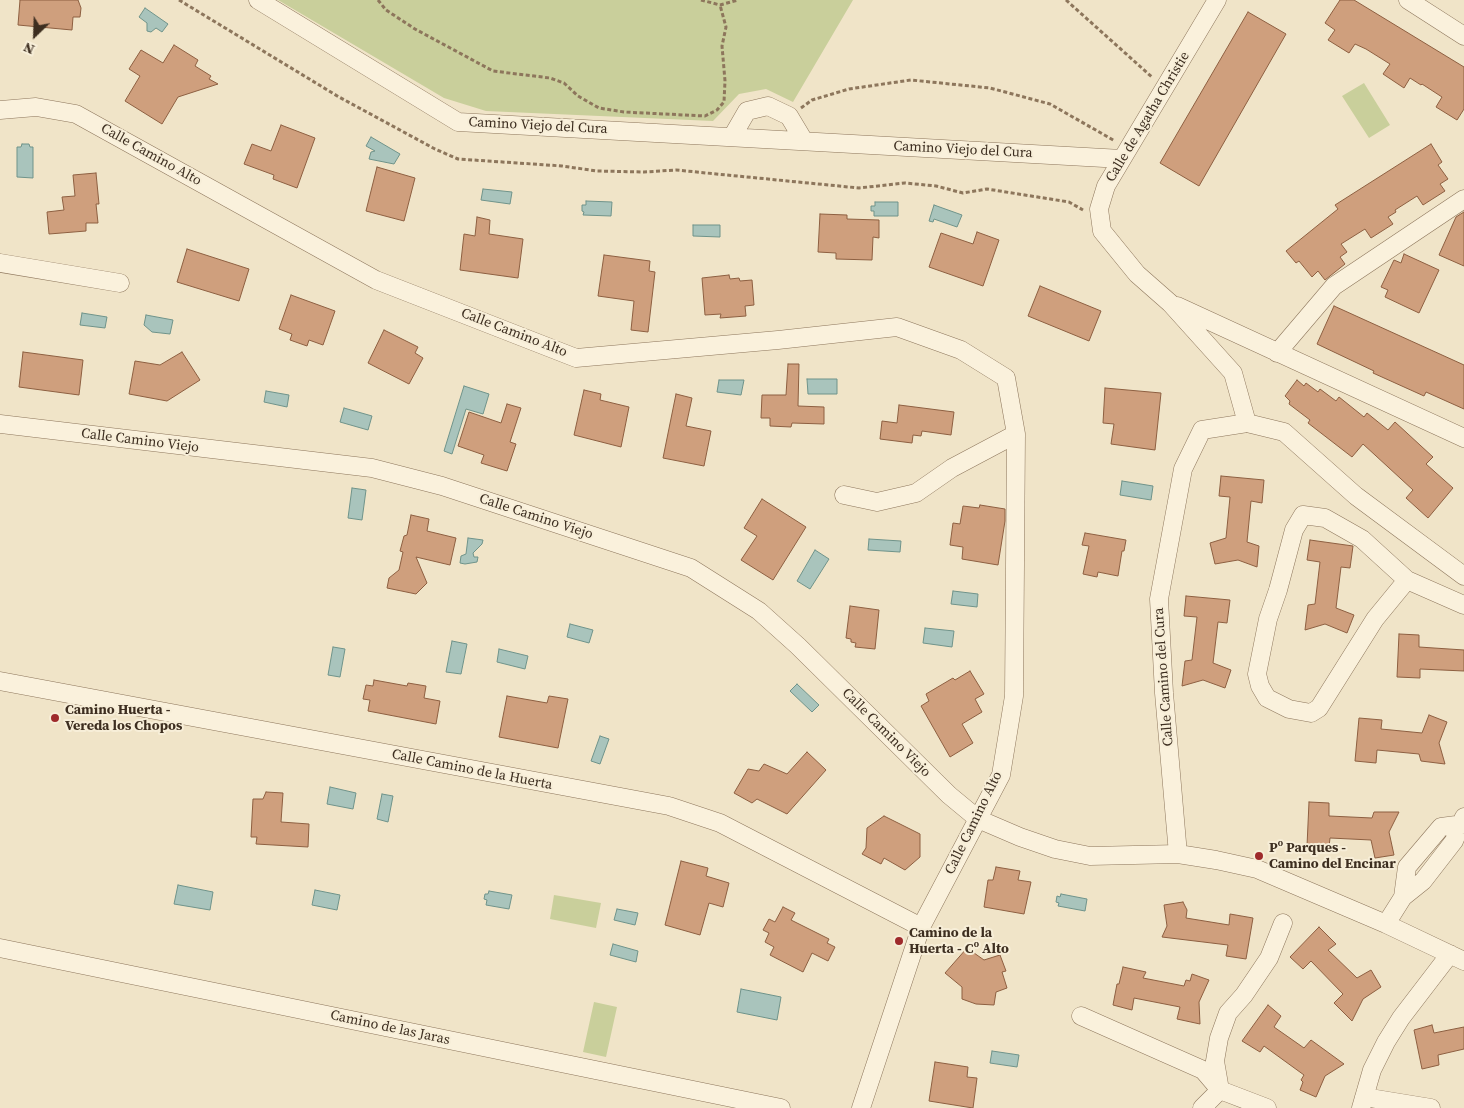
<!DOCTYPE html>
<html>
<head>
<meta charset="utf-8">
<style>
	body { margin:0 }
	#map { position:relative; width:1464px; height:1108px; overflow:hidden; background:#f0e4c8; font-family:"Source Serif 4",serif }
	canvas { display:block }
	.north { position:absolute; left:10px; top:10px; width:50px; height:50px; -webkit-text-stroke:4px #f7eed8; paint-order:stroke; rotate:204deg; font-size:14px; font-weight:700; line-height:20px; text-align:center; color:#3d2e20 }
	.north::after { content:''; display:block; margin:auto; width:18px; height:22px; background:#3d2e20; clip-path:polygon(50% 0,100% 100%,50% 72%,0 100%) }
</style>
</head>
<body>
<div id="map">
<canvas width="1464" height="1108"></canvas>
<div class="north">N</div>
</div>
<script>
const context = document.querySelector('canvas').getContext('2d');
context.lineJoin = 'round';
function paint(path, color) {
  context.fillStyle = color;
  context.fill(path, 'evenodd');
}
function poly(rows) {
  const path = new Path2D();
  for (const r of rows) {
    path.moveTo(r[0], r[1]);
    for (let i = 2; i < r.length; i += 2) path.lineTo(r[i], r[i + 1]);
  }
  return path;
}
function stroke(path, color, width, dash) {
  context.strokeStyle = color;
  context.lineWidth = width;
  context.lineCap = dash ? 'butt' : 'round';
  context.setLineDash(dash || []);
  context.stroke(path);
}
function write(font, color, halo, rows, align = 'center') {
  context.font = font + ' "Source Serif 4",serif';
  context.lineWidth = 4;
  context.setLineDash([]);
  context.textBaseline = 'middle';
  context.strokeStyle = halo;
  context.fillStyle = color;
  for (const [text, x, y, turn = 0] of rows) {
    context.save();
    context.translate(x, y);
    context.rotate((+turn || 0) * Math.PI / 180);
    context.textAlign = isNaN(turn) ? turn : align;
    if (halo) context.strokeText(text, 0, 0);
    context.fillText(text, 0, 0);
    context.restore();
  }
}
const green = poly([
	[278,0,853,0,793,102,766,89,739,94,713,121,486,111,444,98],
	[1364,83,1390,125,1369,138,1342,96],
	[554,895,601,903,596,928,550,919],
	[594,1002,617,1007,606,1057,583,1052]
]);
const water = poly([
	[145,8,168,24,162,32,156,28,151,32,147,31,147,23,139,17,145,8],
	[371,137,400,154,394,164,369,159,371,152,375,151,366,146,371,137],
	[22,144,29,144,30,147,33,147,33,178,17,177,17,147,21,147,22,144],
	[483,189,512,192,510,204,481,200,483,189],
	[586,201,612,202,611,216,583,215,584,212,582,211,582,205,586,205,586,201],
	[875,202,898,202,898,216,874,216,874,211,871,211,871,206,875,206,875,202],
	[934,205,962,215,957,227,934,219,933,222,929,221,934,205],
	[693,225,720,225,720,237,693,236,693,225],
	[82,313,107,317,105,328,80,325,82,313],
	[146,315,173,320,170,334,152,332,144,325,146,315],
	[807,379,837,379,837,394,808,394,807,379],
	[719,380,744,380,741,395,717,392,719,380],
	[464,386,489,394,483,414,466,409,452,454,444,451,464,386],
	[266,391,289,395,287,407,264,402,266,391],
	[344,408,372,416,368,430,340,422,344,408],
	[1122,481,1153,486,1151,500,1120,495,1122,481],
	[352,488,366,490,362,520,348,518,352,488],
	[468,538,483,540,482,544,473,553,474,557,478,557,477,562,465,564,460,563,461,556,466,554,468,538],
	[869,539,901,541,900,552,868,550,869,539],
	[815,550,829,559,810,589,797,581,815,550],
	[953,591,978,594,977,607,951,604,953,591],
	[570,624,593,630,589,643,567,637,570,624],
	[925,628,954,631,952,647,923,643,925,628],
	[452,641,467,644,461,674,446,672,452,641],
	[333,647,345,649,340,677,328,675,333,647],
	[499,649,528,656,525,669,497,662,499,649],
	[797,684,819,705,812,712,790,691,797,684],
	[600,736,609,739,600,764,591,761,600,736],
	[330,787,356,793,353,809,327,804,330,787],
	[382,794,393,796,388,822,377,819,382,794],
	[178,885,213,892,210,910,174,904,178,885],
	[315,890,340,895,337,910,312,905,315,890],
	[489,891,512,895,509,909,486,905,487,900,484,899,485,894,488,894,489,891],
	[1061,894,1087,899,1085,911,1058,906,1059,903,1056,902,1057,896,1060,897,1061,894],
	[617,909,638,913,635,925,614,920,617,909],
	[613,944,638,951,636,962,610,955,613,944],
	[741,989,781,997,777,1020,737,1012,741,989],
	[992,1051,1019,1055,1017,1067,990,1063,992,1051]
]);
const building = poly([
	[20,0,78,0,81,8,80,17,73,17,72,30,18,25,20,0],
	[1340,0,1354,0,1464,67,1464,109,1457,120,1436,107,1442,97,1422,84,1421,85,1410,78,1404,88,1383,74,1390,64,1366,49,1355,44,1349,53,1328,40,1335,30,1325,23,1340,0],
	[1248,12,1286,34,1199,186,1160,163,1248,12],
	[174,45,198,60,195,66,211,76,209,79,218,84,178,97,162,124,125,101,140,76,129,69,141,50,163,63,174,45],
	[281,125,315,138,297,188,273,179,274,175,244,164,252,144,271,151,281,125],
	[1431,144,1442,162,1438,165,1448,179,1440,184,1445,191,1423,205,1417,196,1395,210,1396,212,1388,217,1393,224,1371,238,1365,229,1341,244,1347,252,1340,257,1345,264,1325,280,1318,271,1312,277,1299,261,1296,263,1286,251,1338,209,1335,205,1431,144],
	[377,167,415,178,404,221,366,211,377,167],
	[96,173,99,204,96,204,98,223,86,223,86,231,49,234,47,212,64,210,62,197,75,196,73,175,96,173],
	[1464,212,1464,266,1439,255,1456,217,1464,212],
	[820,214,847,215,847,219,879,220,879,238,873,237,872,260,836,259,836,253,818,252,820,214],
	[477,217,490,220,489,234,523,239,518,278,460,270,464,234,475,236,477,217],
	[977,232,999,240,983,286,929,267,941,233,973,244,977,232],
	[187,249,249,269,239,301,177,282,187,249],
	[1404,254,1439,270,1419,313,1385,297,1388,290,1381,287,1394,260,1401,263,1404,254],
	[604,255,650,261,649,271,655,272,648,332,631,330,634,301,598,296,604,255],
	[729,275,730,279,739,278,740,281,752,280,754,305,745,306,746,316,720,318,721,314,705,315,702,278,729,275],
	[1040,286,1101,311,1089,341,1028,316,1040,286],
	[291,295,335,311,323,345,309,340,307,346,290,340,292,334,279,329,291,295],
	[1334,306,1464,365,1464,409,1426,392,1424,396,1373,373,1374,371,1317,344,1334,306],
	[384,330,418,347,415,353,423,358,409,384,368,363,384,330],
	[23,352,83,360,79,395,19,387,23,352],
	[182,352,200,380,167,401,129,394,135,361,160,365,182,352],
	[788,364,799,364,798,406,824,407,824,424,792,423,791,427,770,426,770,418,761,418,762,395,786,395,788,364],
	[1297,380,1304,386,1306,383,1318,392,1320,389,1336,401,1339,397,1364,417,1367,413,1388,430,1395,422,1433,457,1426,464,1453,488,1428,518,1406,498,1413,490,1363,444,1352,457,1308,423,1310,420,1289,404,1290,401,1285,396,1297,380],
	[1105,388,1161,393,1155,450,1111,444,1114,424,1103,423,1105,388],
	[584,390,601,394,600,400,629,407,621,447,574,435,584,390],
	[676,394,692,398,686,426,711,431,704,466,663,458,676,394],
	[507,404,521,408,510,442,516,444,507,471,481,463,484,455,458,446,469,412,501,423,507,404],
	[899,405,954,412,951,435,922,431,921,436,913,435,912,443,880,439,882,421,897,423,899,405],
	[1221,476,1264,480,1262,503,1251,501,1247,542,1259,546,1257,567,1238,560,1215,564,1210,543,1226,538,1230,497,1219,496,1221,476],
	[762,499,806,527,773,580,741,560,757,536,744,528,762,499],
	[980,505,1005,509,1005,521,998,565,962,559,963,547,950,545,953,523,960,524,963,506,979,508,980,505],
	[411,515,429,519,427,531,456,538,450,565,416,557,427,583,416,594,387,588,389,578,399,570,403,552,400,551,404,536,407,535,411,515],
	[1085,533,1126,540,1124,551,1122,551,1118,576,1098,572,1097,577,1083,574,1089,546,1082,545,1085,533],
	[1310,540,1353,546,1350,568,1341,567,1336,608,1354,615,1347,633,1325,624,1305,630,1308,605,1315,604,1320,562,1307,560,1310,540],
	[1186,596,1230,600,1227,623,1218,622,1213,663,1231,670,1225,688,1203,680,1182,686,1185,661,1192,660,1197,617,1184,616,1186,596],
	[850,606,879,610,875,649,855,647,856,643,851,642,851,639,846,638,850,606],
	[1399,634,1419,635,1419,647,1464,650,1464,671,1420,669,1420,678,1397,677,1399,634],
	[970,671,984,694,975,699,982,712,962,724,973,743,950,757,921,706,929,701,926,694,953,678,955,680,970,671],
	[374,680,407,686,408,683,426,686,424,698,440,701,436,724,368,711,370,700,363,699,366,685,373,686,374,680],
	[507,696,547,703,549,696,568,699,558,748,499,737,507,696],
	[1429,715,1447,722,1439,743,1445,764,1421,761,1419,754,1377,750,1376,763,1355,761,1359,718,1382,720,1381,729,1422,733,1429,715],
	[807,752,826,770,787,814,757,799,752,803,734,793,748,769,759,771,764,764,787,774,807,752],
	[266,792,283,793,281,822,309,824,308,847,256,844,257,837,251,837,253,799,263,799,266,792],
	[1309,802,1329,803,1329,816,1372,818,1374,812,1399,812,1389,832,1394,855,1375,858,1371,840,1330,838,1329,847,1307,846,1309,802],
	[884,816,920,834,920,857,905,870,884,858,881,864,862,854,866,848,867,828,884,816],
	[681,861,708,868,706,876,729,883,723,907,709,903,700,935,665,925,681,861],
	[996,867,1020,871,1018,880,1031,882,1024,914,984,907,988,880,993,880,996,867],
	[1183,902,1187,910,1186,918,1229,925,1230,914,1253,918,1246,959,1226,956,1228,945,1162,937,1167,926,1164,905,1183,902],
	[783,907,795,913,791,920,829,939,827,943,835,947,828,961,812,953,803,972,770,955,774,947,765,942,769,933,763,930,769,919,775,922,783,907],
	[1319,927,1336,944,1328,950,1357,978,1371,970,1381,987,1363,999,1352,1021,1334,1003,1343,994,1311,961,1303,969,1290,957,1319,927],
	[967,948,984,960,1000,955,1006,971,1002,972,1007,988,996,992,994,1005,976,1004,962,999,962,987,945,973,967,948],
	[1123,967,1146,972,1143,978,1184,986,1186,980,1190,981,1192,974,1209,980,1199,1002,1200,1024,1177,1019,1180,1007,1134,998,1132,1010,1113,1005,1117,984,1119,984,1123,967],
	[1268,1005,1281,1016,1274,1027,1304,1048,1311,1040,1344,1064,1325,1076,1316,1097,1300,1090,1303,1082,1301,1080,1304,1075,1264,1046,1260,1052,1242,1041,1268,1005],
	[1432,1025,1434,1033,1464,1027,1464,1049,1438,1055,1439,1065,1422,1069,1414,1030,1432,1025],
	[935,1062,968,1067,967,1077,977,1078,973,1108,929,1101,935,1062]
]);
const path = poly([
	[179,0,339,97,435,149,458,159,562,166,597,171,644,172,676,170,859,188,905,183,936,186,963,193,987,189,1069,202,1083,210],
	[378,0,386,10,415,29,493,71,550,78,564,83,578,96,599,108,624,112,705,116,717,110,724,102,725,81,722,46,726,27,720,5],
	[701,0,720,5,738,0],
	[1066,0,1153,78],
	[801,108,812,100,849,89,911,80,990,88,1050,104,1115,141]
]);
const minor = poly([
	[258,0,458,122,1122,159],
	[1217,0,1106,186,1099,209,1102,231,1137,274,1170,303,1233,373,1247,423],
	[1408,0,1464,36],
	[0,110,36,107,76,114,376,280,576,358,778,340,897,327,961,350,1006,378,1016,434,1014,696,1001,775,921,927,861,1108],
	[732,137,747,111,768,106,789,116,804,141],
	[0,263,120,283],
	[1177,306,1464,438],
	[1277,353,1334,286,1464,199],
	[0,424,372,468,442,486,691,568,759,611,798,646,949,795,978,819,1020,837,1055,849,1090,856,1178,854,1216,860,1257,869,1386,924,1464,961],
	[844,495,877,502,916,493,952,468,1016,434],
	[1407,580,1375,619,1319,708,1311,713,1289,709,1267,698,1260,686,1257,674,1268,619,1278,590,1294,530,1303,515,1325,518,1362,539,1407,580,1464,605],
	[0,681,669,806,720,823,921,927],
	[1178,854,1164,693,1159,599,1183,469,1202,430,1247,423,1284,432,1356,496,1464,576],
	[1403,897,1407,867,1441,827,1464,824],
	[1386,924,1403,897,1423,881,1454,841,1464,817],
	[0,948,781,1108],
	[1081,1016,1203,1070,1220,1090,1267,1108],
	[1364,1097,1431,1108],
	[1202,1108,1220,1090,1215,1061,1219,1038,1228,1013,1244,995,1269,958,1283,923],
	[1361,1108,1372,1070,1386,1042,1401,1018,1450,954]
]);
const markers = [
	[55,718,5,"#9e2a2b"],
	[1259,856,5,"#9e2a2b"],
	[899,941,5,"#9e2a2b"]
];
const streetNames = [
	["Calle de Agatha Christie",1148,117,-59],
	["Camino Viejo del Cura",538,126,3],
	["Camino Viejo del Cura",963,150,3],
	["Calle Camino Alto",151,155,29],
	["Calle Camino Alto",514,333,21],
	["Calle Camino Viejo",140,441,7],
	["Calle Camino Viejo",536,517,18],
	["Calle Camino del Cura",1164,677,-94],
	["Calle Camino Viejo",886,733,45],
	["Calle Camino de la Huerta",472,770,11],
	["Calle Camino Alto",974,823,-64],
	["Camino de las Jaras",390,1028,12]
];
const poiNames = [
	["Camino Huerta -",65,710],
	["Vereda los Chopos",65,726],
	["Pº Parques -",1269,848],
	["Camino del Encinar",1269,864],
	["Camino de la",909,933],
	["Huerta - Cº Alto",909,949]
];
paint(green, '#c9cf9b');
paint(water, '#a9c4bc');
stroke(water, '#6f938a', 1);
paint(building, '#cf9f7d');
stroke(building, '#8d5f41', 1);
stroke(minor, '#8d765c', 19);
stroke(path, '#8d765c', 3, [4, 2.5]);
stroke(minor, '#faf1dc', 18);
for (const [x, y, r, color] of markers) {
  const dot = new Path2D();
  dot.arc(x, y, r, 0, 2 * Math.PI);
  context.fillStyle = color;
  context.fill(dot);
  stroke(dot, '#f7eed8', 2);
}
write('14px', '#3d2e20', '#f7eed8', streetNames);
write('bold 14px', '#3d2e20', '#f7eed8', poiNames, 'left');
</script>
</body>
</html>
